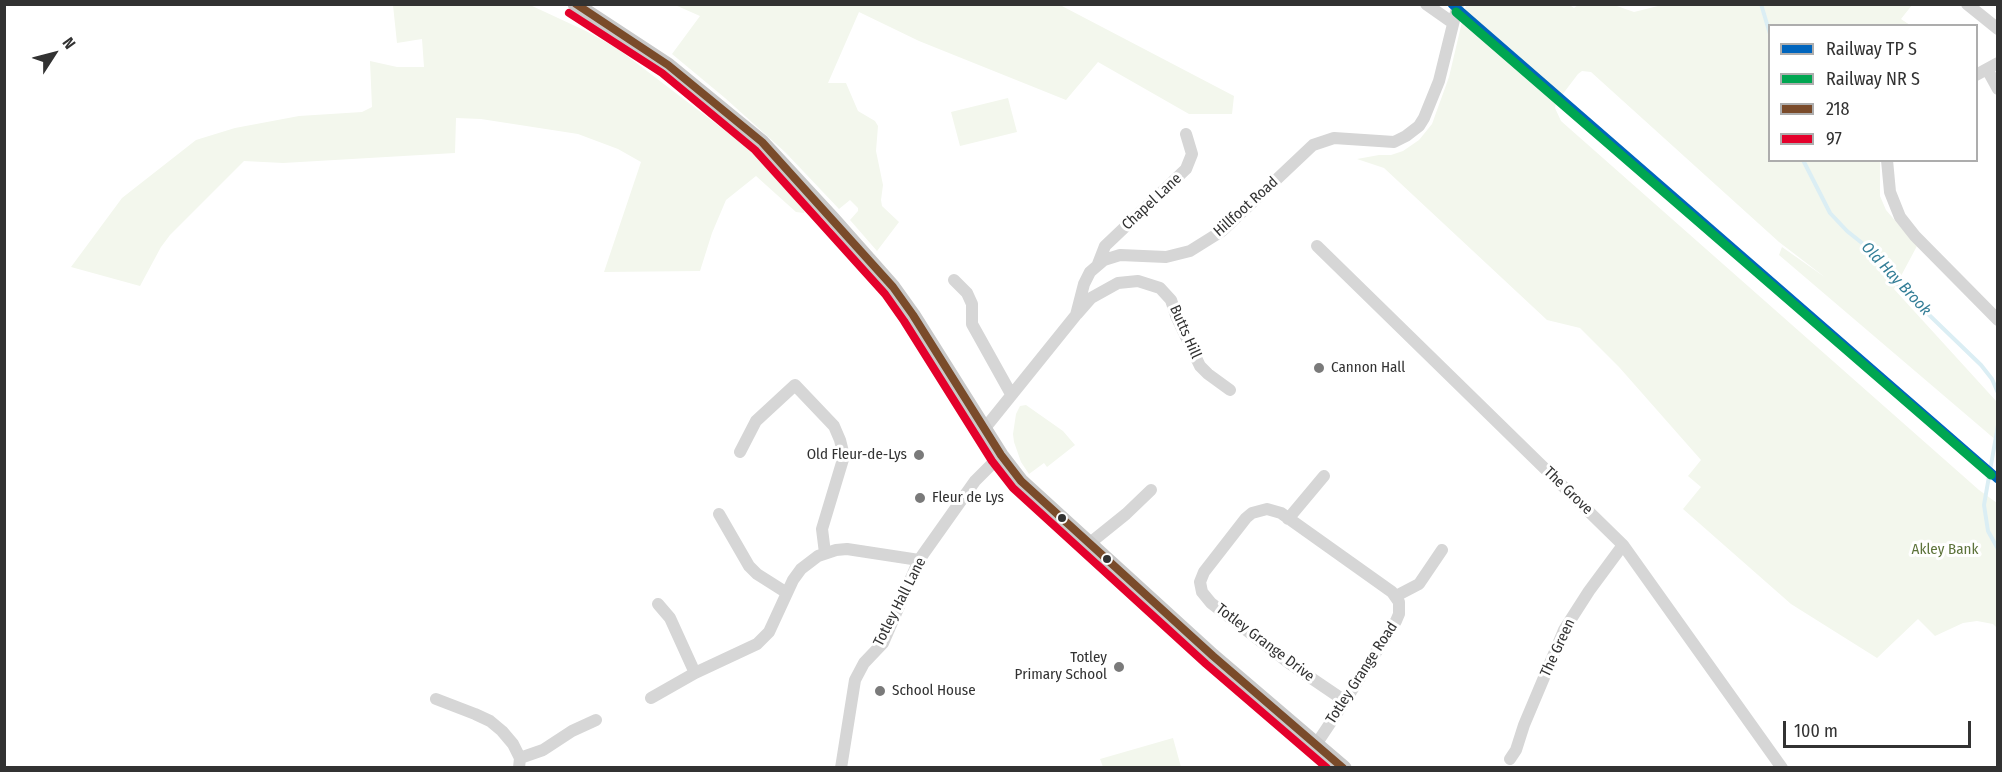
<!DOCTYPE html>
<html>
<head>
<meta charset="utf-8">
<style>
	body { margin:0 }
	#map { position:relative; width:2002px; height:772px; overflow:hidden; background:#fff; font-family:"Fira Sans Condensed",sans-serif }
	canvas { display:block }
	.frame { position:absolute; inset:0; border:6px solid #323232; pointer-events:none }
	.legend { position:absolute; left:1768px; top:24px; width:210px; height:138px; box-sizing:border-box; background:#fff; border:2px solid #adadad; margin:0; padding:8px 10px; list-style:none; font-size:18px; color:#323232 }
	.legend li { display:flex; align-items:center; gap:12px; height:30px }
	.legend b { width:30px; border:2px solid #adadad }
	.north { position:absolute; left:24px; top:24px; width:60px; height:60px; -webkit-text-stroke:4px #fff; paint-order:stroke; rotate:54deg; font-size:16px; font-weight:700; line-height:24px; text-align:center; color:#323232 }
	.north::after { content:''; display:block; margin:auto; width:21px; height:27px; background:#323232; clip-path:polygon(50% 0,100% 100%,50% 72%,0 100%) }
	.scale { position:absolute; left:1783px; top:721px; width:188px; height:27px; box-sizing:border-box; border:3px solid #323232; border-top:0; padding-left:8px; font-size:18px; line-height:21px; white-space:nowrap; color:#323232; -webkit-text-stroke:4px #fff; paint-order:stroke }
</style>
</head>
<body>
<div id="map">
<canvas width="2002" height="772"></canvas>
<div class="frame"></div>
<ul class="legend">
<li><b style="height:8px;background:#0065bd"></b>Railway TP S</li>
<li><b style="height:8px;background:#00a651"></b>Railway NR S</li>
<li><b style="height:8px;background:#7a4b2a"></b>218</li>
<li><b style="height:8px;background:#e4002b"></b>97</li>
</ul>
<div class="north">N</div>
<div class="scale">100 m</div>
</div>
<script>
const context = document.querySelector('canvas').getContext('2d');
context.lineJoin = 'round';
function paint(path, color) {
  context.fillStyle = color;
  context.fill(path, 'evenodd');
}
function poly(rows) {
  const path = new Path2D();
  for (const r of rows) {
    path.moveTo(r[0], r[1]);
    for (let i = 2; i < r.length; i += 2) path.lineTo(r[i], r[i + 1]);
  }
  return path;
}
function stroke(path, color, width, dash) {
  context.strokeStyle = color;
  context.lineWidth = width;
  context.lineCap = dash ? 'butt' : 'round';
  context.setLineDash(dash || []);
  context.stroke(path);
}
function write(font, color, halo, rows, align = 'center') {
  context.font = font + ' "Fira Sans Condensed",sans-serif';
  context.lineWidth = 6;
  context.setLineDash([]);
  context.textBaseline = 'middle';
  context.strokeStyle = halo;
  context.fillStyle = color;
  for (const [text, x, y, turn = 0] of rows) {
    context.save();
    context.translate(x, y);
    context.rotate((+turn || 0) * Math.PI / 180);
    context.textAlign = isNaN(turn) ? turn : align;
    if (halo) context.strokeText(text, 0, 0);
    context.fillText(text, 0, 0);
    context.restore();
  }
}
const green = poly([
	[1568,4,1574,8,1578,5,1614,5,1634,12,1666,4,1912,5,1901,19,1910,25,1770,26,1770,160,1880,161,1880,196,1886,210,1917,246,1894,289,1997,402,1997,441,1779,255,1782,247,1826,278,1779,242,1591,72,1582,71,1578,74,1556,103,1555,108,1561,121,1979,490,1997,503,1997,628,1993,624,1977,621,1963,623,1935,636,1918,619,1877,658,1791,604,1683,509,1701,487,1688,476,1701,460,1619,367,1580,328,1547,320,1384,168,1357,159,1379,155,1391,155,1403,151,1419,140,1432,124,1449,77,1466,5],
	[393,5,530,5,586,31,618,49,778,171,799,193,806,207,804,213,796,212,756,176,726,200,712,233,700,271,604,272,641,162,618,149,578,134,481,119,456,118,455,153,283,163,244,161,170,235,161,247,140,286,71,267,122,198,196,140,235,128,299,116,362,112,372,107,370,61,397,67,424,67,422,39,397,43],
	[675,5,1060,5,1234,96,1232,114,1189,114,1098,62,1066,100,919,41,859,12,828,83,846,83,858,111,875,121,878,126,876,151,883,185,881,200,882,206,899,222,877,251,850,220,858,211,858,208,850,200,839,209,785,152,725,98,672,54,700,16],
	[1008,98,1017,132,960,146,951,112],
	[1026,405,1063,431,1075,445,1047,467,1044,463,1029,474,1021,462,1014,442,1013,434,1016,414,1020,406],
	[1173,738,1181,767,1103,767,1100,759]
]);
const stream = poly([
	[1761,4,1770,34],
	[1803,160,1830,213,1847,231,1862,243,1897,284,1981,365,1992,379,1998,393],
	[1998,425,1984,505,1988,531,1998,549]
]);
const minor = poly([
	[1426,4,1453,23],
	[1967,4,1998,29],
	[1987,69,1998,89],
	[1976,75,1998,63],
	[1887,160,1890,192,1900,217,1915,236,1998,320],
	[1317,246,1623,545,1782,768],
	[1098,264,1105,246,1186,169,1192,154,1186,134],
	[954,280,967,293,972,304,972,324,1011,394],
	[1077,314,1091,298,1118,283,1138,281,1160,288,1171,300,1177,318,1200,366,1208,374,1230,390],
	[985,428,1076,315,1084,284,1090,272,1104,260,1120,255,1166,257,1190,251,1222,231,1313,145,1334,138,1394,142,1406,136,1419,126,1424,118,1439,81,1458,4],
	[740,452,756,421,795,385,834,426,840,440,844,456,822,529,825,553],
	[719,514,749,566,757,574,787,593],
	[1288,519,1324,476],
	[1090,543,1126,514,1151,490],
	[1396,596,1419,584,1442,550],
	[658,604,670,618,695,673],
	[651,698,695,673,757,644,769,632,793,580,801,569,818,556,836,550,847,549,919,560],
	[436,699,475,714,490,721,502,731,513,744,520,758,519,768],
	[1317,743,1345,701,1396,621,1399,614,1399,602,1392,592,1281,513,1267,509,1252,513,1246,518,1204,572,1200,582,1202,592,1211,603,1289,663,1345,701],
	[520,758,543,750,572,731,596,720],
	[1510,759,1516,750,1524,725,1564,630,1589,591,1623,545],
	[841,768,855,680,864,663,883,643,919,560,975,481,1001,455]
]);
const major = poly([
	[575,4,668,65,762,142,833,219,893,287,913,315,1001,455,1021,481,1213,656,1344,768]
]);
const bus1 = poly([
	[576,4,668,65,762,142,893,287,913,315,1001,455,1021,481,1213,656,1343,768]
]);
const bus2 = poly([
	[569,13,662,73,755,150,885,294,904,321,992,461,1013,488,1206,664,1327,768]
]);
const rail1 = poly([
	[1452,4,1998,479]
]);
const rail2 = poly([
	[1456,12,1991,475]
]);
const markers = [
	[1319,368,6,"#7a7a7a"],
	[919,455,6,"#7a7a7a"],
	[920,498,6,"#7a7a7a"],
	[1062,518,5,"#323232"],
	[1107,559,5,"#323232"],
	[1119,667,6,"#7a7a7a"],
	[880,691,6,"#7a7a7a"]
];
const streetNames = [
	["Chapel Lane",1152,202,-43],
	["Hillfoot Road",1246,207,-42],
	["Butts Hill",1185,332,66],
	["The Grove",1568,491,44],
	["Totley Hall Lane",900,602,-63],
	["Totley Grange Drive",1265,643,37],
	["The Green",1558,648,-65],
	["Totley Grange Road",1362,673,-57]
];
const poiNames = [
	["Cannon Hall",1331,368],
	["Old Fleur-de-Lys",907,455,"right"],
	["Fleur de Lys",932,498],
	["Totley",1107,658,"right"],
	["Primary School",1107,675,"right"],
	["School House",892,691]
];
const parkNames = [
	["Akley Bank",1945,550]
];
const waterNames = [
	["Old Hay Brook",1896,279,47]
];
paint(green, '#f3f7ed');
stroke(stream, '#dbeef4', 4);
stroke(minor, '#d6d6d6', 12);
stroke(major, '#c9c9c9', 15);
stroke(bus1, '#7a4b2a', 8);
stroke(bus2, '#e4002b', 8);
stroke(rail1, '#0065bd', 9);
stroke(rail2, '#00a651', 9);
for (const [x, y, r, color] of markers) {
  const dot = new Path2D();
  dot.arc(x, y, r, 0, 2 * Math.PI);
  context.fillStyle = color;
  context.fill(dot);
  stroke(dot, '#fff', 2);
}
write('15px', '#323232', '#fff', streetNames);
write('15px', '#323232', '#fff', poiNames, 'left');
write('15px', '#5d733a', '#fff', parkNames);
write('italic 16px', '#347e97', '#fff', waterNames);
</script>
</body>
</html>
